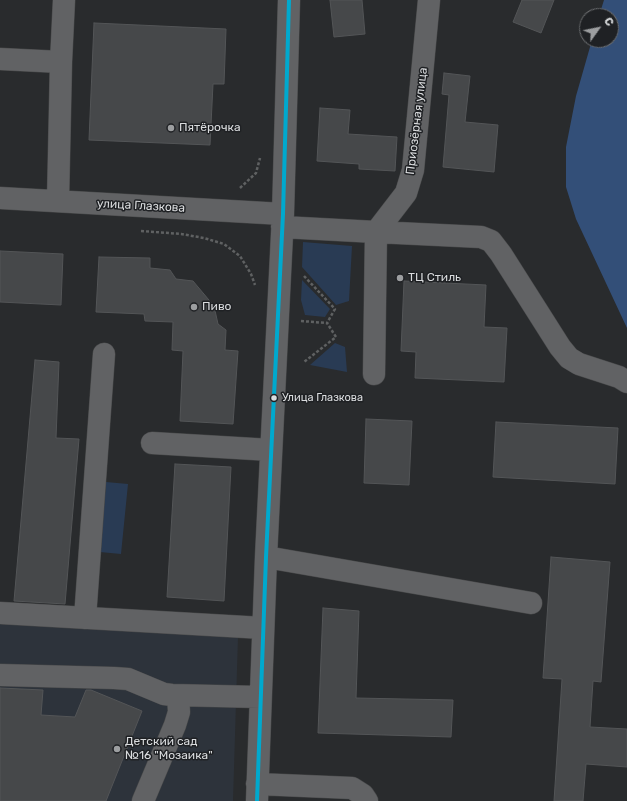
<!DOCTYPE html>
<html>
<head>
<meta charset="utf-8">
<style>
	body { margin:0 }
	#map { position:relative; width:627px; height:801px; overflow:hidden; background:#292b2d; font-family:Rubik,sans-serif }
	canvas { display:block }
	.north { position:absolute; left:579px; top:8px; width:40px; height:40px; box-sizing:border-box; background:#1f2124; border:1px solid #6a6c6e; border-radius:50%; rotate:57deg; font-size:11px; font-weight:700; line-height:16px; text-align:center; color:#dadcde }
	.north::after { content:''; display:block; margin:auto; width:14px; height:18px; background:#9c9ea0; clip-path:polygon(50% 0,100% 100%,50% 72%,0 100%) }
</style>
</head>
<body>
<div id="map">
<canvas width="627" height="801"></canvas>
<div class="north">С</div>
</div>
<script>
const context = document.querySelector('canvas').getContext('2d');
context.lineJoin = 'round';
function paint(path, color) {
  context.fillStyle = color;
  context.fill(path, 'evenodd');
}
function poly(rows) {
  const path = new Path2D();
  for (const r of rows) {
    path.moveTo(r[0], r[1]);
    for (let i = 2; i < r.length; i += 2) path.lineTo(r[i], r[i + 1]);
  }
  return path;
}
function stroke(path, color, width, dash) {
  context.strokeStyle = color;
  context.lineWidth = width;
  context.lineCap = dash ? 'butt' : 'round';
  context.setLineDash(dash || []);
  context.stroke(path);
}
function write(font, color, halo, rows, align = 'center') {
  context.font = font + ' Rubik,sans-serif';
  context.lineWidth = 3;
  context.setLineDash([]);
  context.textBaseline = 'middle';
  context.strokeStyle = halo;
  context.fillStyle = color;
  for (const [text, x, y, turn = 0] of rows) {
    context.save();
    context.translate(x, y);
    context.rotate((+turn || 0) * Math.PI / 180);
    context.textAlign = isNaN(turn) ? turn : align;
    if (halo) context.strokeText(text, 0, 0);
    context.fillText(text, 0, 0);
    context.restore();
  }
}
const built = poly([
	[0,620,238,637,233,801,0,801]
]);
const green = poly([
	[303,242,352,246,349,301,336,305,302,267],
	[302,280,330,309,325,317,305,315,301,300],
	[335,343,345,347,347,372,310,365],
	[106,482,128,484,121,554,100,552]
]);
const water = poly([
	[604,0,627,0,627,328,576,219,566,187,566,147,576,96,592,40,611,40,611,16,599,16]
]);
const building = poly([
	[330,0,362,0,365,34,334,37,330,0],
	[522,0,554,0,541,33,513,22,522,0],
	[94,23,226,29,224,84,213,84,210,145,89,140,94,23],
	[444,73,470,76,465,122,498,125,494,172,443,167,449,95,442,94,444,73],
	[320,108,350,110,348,134,397,137,395,171,359,169,359,164,317,161,320,108],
	[0,251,63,254,61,305,0,302,0,251],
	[99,257,150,258,150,268,170,270,176,279,193,281,214,306,218,324,226,330,225,350,238,351,233,424,180,421,183,351,172,350,173,322,145,321,144,314,96,312,99,257],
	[404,281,486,285,484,327,507,328,504,382,415,378,416,352,401,351,404,281],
	[35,360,59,362,56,438,79,439,65,604,14,601,35,360],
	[366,419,412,421,409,485,364,483,366,419],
	[496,422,618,428,615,484,493,477,496,422],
	[175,464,231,467,224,601,167,597,175,464],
	[551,557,610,562,601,682,593,681,590,727,627,729,627,767,586,764,583,801,554,801,562,679,543,678,551,557],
	[323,608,359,611,356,698,453,700,451,737,318,733,323,608],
	[0,688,43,690,41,715,75,717,86,690,91,690,142,711,106,801,0,801,0,688]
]);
const path = poly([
	[240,188,256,173,260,158],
	[141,231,181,234,204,238,224,244,240,256,251,274,255,285],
	[304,276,335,309,327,323,336,337,304,362],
	[301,321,327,323]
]);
const minor = poly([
	[0,59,61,62],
	[0,198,283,214],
	[58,201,61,62,64,0],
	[282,227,376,232,481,237,491,241,501,254,560,347,569,358,579,364,619,377,627,382],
	[376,232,406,193,413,170,429,0],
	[374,374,376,232],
	[152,443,271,450],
	[266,557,531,603],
	[0,613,263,628],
	[85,618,104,354],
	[0,675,114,678,128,679,164,694,172,695,260,697],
	[257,784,352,788,363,795,367,801],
	[143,801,175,725,179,712,178,696],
	[257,801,266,557,283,214,289,0]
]);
const bus1 = poly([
	[257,801,266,557,283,214,289,0]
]);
const markers = [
	[171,128,4,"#9c9ea0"],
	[400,278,4,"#9c9ea0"],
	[194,307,4,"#9c9ea0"],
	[274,398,3.5,"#dadcde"],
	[117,749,4,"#9c9ea0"]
];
const busNames = [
	["Улица Глазкова",282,398]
];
const streetNames = [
	["Приозёрная улица",417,121,-83],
	["улица Глазкова",141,206,3]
];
const poiNames = [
	["Пятёрочка",179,128],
	["ТЦ Стиль",408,278],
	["Пиво",202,307],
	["Детский сад",125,742],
	["№16 \"Мозаика\"",125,756]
];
paint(built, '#2d333b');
paint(green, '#293b54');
paint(water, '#334f78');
paint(building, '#46484a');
stroke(building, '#535557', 1);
stroke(minor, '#474849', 23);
stroke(path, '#5f6162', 2.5, [3, 2]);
stroke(minor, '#616264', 22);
stroke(bus1, '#00a9ce', 4);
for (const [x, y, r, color] of markers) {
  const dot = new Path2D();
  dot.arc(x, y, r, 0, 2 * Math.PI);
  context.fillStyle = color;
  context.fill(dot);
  stroke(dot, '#1f2124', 1.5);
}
write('11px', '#dadcde', '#1f2124', busNames, 'left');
write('12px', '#dadcde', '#1f2124', streetNames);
write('12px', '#dadcde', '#1f2124', poiNames, 'left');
</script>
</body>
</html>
